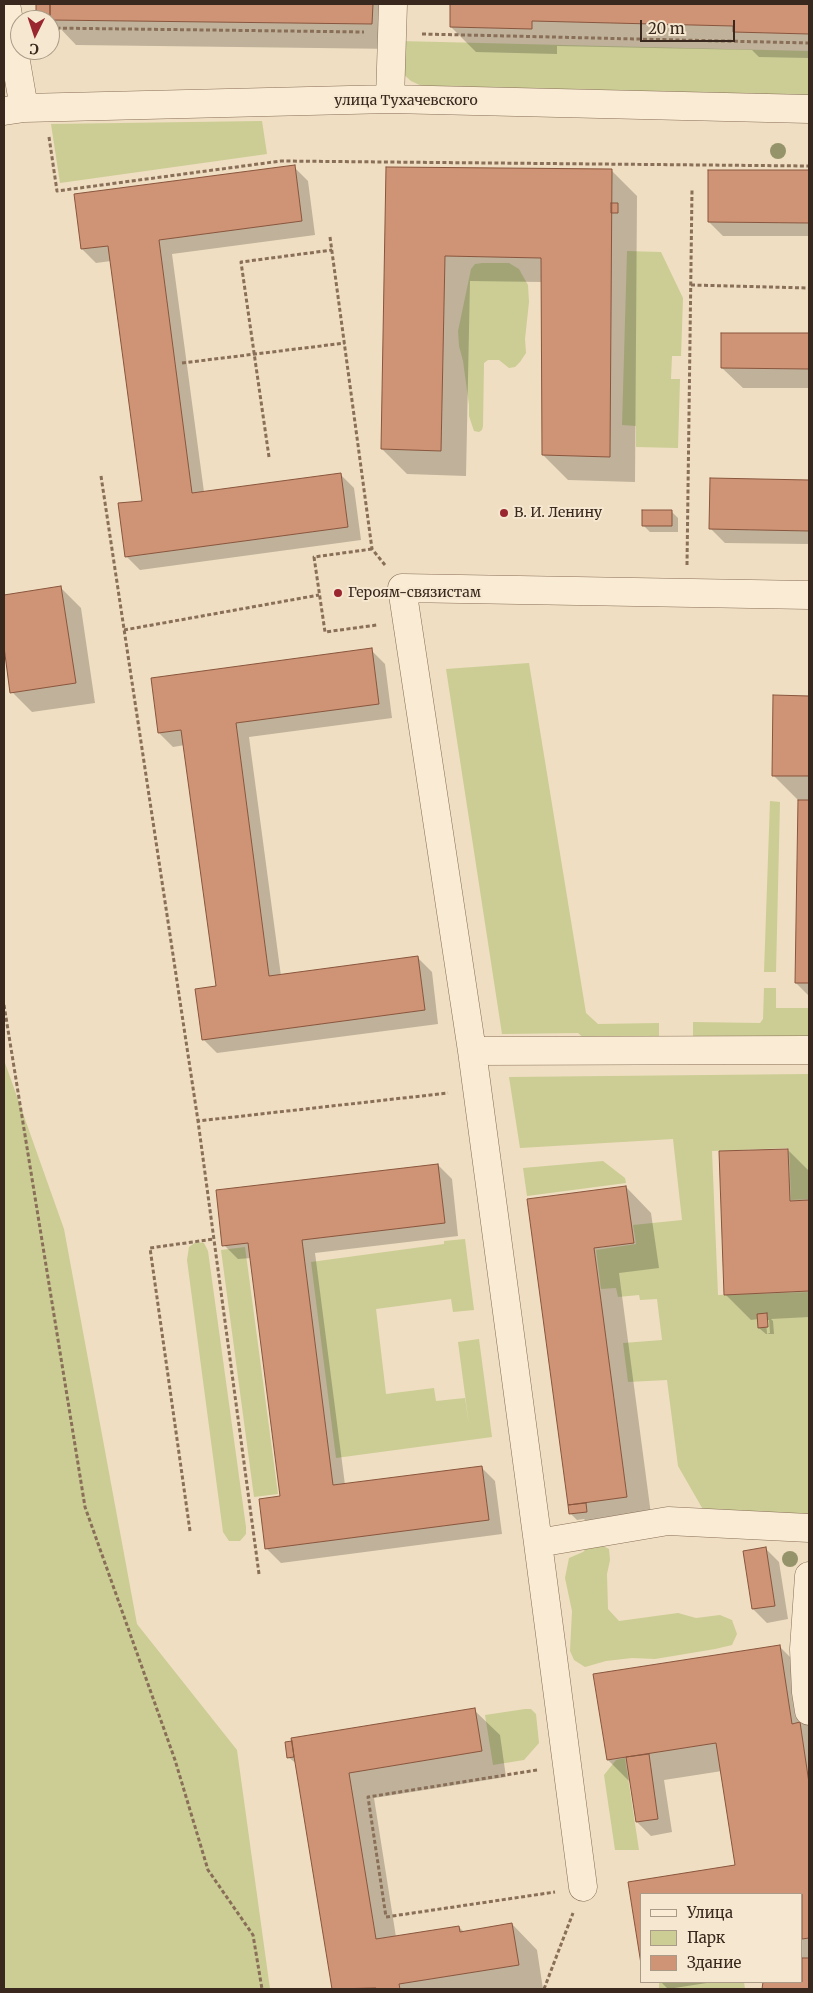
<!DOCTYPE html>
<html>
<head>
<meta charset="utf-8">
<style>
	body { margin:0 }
	#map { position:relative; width:813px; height:1993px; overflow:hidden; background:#efdec1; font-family:Merriweather,serif }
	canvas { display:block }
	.frame { position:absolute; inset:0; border:5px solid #38281d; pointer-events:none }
	.legend { position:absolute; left:640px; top:1893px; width:162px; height:90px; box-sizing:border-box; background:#f6e8d0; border:1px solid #aa9b88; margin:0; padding:6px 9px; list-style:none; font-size:15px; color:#38281d }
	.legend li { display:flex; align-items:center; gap:10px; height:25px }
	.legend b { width:25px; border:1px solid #aa9b88 }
	.north { position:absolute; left:10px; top:10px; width:50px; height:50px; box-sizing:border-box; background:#f6e8d0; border:1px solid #aa9b88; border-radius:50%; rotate:184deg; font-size:14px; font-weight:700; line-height:20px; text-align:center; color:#38281d }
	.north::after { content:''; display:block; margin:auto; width:18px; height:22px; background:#9a2630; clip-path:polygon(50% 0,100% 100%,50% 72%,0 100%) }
	.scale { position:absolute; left:640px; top:20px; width:95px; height:22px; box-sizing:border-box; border:2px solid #38281d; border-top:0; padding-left:6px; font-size:15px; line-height:18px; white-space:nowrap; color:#38281d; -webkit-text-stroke:4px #f6e8d0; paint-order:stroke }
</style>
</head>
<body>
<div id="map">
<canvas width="813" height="1993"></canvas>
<div class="frame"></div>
<ul class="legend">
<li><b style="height:6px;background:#faecd4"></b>Улица</li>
<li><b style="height:14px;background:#cbcd94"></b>Парк</li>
<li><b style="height:14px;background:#ce9475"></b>Здание</li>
</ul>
<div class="north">С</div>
<div class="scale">20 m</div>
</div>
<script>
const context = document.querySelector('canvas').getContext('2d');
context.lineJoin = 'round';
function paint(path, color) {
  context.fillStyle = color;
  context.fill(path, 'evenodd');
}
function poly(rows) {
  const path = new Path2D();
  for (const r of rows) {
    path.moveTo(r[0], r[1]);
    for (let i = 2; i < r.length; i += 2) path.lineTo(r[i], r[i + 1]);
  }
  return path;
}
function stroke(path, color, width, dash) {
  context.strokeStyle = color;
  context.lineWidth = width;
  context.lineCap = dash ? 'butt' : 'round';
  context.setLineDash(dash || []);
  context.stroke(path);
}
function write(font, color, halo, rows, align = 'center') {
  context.font = font + ' Merriweather,serif';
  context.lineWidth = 4;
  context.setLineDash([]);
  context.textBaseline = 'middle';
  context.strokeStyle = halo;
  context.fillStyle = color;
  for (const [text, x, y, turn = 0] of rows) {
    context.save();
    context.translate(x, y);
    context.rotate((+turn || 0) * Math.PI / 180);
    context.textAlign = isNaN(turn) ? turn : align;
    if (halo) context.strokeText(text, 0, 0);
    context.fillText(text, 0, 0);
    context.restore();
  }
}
const green = poly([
	[399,41,809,51,809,100,424,87,411,81,402,73],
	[262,121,267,154,60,183,51,124],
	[627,251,661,252,683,298,681,356,672,356,671,379,680,379,678,448,636,447,636,426,622,425],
	[482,263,509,263,519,269,528,285,529,302,525,339,526,353,520,362,515,367,509,368,499,360,488,360,484,363,483,426,482,430,479,432,474,431,469,416,469,405,463,361,459,346,458,331,471,269,475,264],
	[529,663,586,1013,598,1024,659,1023,659,1040,586,1040,578,1033,502,1034,446,669],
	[770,801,780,802,776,972,764,972],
	[764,988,776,988,776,1008,809,1008,809,1039,693,1040,693,1022,760,1023,763,1019],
	[4,1060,64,1229,137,1624,237,1750,270,1989,4,1989],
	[809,1074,809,1199,791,1200,789,1148,712,1151,718,1295,809,1292,809,1518,705,1513,678,1466,667,1380,628,1382,623,1343,662,1340,657,1299,640,1300,639,1295,618,1297,616,1288,601,1289,596,1250,636,1244,633,1225,682,1220,673,1139,520,1148,509,1077],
	[603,1161,625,1178,626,1183,527,1196,523,1168],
	[465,1239,474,1310,453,1312,451,1299,376,1309,386,1394,434,1388,436,1401,465,1398,469,1425,458,1342,479,1339,492,1437,336,1458,311,1262,444,1244,444,1241],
	[196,1242,204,1243,208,1251,246,1527,246,1534,240,1541,229,1541,223,1532,187,1260,189,1247],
	[245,1247,278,1494,254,1497,221,1250],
	[593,1541,609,1549,610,1560,607,1574,608,1609,619,1621,678,1613,696,1618,720,1615,732,1620,737,1634,732,1645,715,1649,655,1659,632,1658,606,1661,585,1667,574,1660,570,1651,572,1611,565,1578,569,1558,583,1552],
	[525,1709,531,1709,536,1714,539,1743,524,1760,493,1765,485,1715],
	[625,1758,639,1850,615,1850,604,1775,616,1760],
	[659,1982,744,1982,745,1989,659,1989]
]);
const shadow = poly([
	[37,4,398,4,397,49,76,45,58,26,50,26,50,20,37,20],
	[451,4,809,4,809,58,759,57,752,50,557,46,557,54,476,52,451,27],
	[294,167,308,181,315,235,172,254,204,492,340,474,354,488,361,540,140,570,126,556,144,502,111,261,96,263,82,249],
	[387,168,611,170,637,196,635,482,568,480,543,455,543,282,470,281,466,476,407,474,382,449],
	[710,171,809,172,809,236,723,236,709,222],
	[723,334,809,334,809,388,743,388,722,368],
	[711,479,809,481,809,544,725,543,711,529],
	[672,512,678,518,678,532,650,532,643,525],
	[61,588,81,608,95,703,32,712,12,692,4,638,4,596],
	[371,650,385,664,392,718,249,737,281,976,418,958,432,972,438,1024,217,1053,203,1039,217,987,185,745,173,747,159,733],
	[775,696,809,697,809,996,796,983,799,801,773,775],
	[788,1150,809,1171,809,1317,771,1319,773,1321,774,1334,766,1334,759,1328,758,1319,751,1320,725,1294],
	[766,1320,769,1320,770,1333,767,1334],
	[438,1165,452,1179,458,1236,315,1253,345,1485,481,1467,495,1481,502,1534,281,1563,267,1549,281,1497,251,1258,238,1259,224,1245],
	[626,1187,651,1213,659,1268,619,1273,652,1522,595,1530,584,1519,577,1520,570,1513,528,1200],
	[765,1548,779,1562,788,1619,767,1623,753,1609],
	[779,1646,805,1672,809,1701,809,1989,764,1989,764,1982,802,1982,802,1894,642,1894,642,1958,630,1883,737,1866,722,1771,664,1780,672,1832,651,1836,637,1822,631,1783,608,1760],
	[474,1710,500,1735,506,1777,374,1798,396,1937,459,1927,464,1932,512,1924,537,1950,543,1989,333,1989,297,1764,288,1757,286,1743],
	[661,1982,713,1982,668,1989]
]);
const building = poly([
	[36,4,50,4,50,20,36,20,36,4],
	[50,4,373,4,372,24,50,20,50,4],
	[450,4,809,4,809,34,733,32,733,26,532,21,532,29,450,27,450,4],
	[295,165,302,221,159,240,192,493,341,473,348,527,125,557,118,503,142,501,108,246,81,249,74,194,295,165],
	[386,167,612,169,610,457,542,455,541,258,445,256,441,451,381,449,386,167],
	[708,170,809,170,809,223,708,222,708,170],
	[611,203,618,203,618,213,611,213,611,203],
	[721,333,809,333,809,369,721,368,721,333],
	[710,478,809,480,809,531,709,529,710,478],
	[642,510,672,510,672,526,642,526,642,510],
	[61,586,76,683,10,693,4,647,4,595,61,586],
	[372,648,379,704,236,723,269,976,418,956,425,1010,202,1040,195,989,216,986,181,730,158,733,151,678,372,648],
	[773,695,809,696,809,776,772,776,773,695],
	[798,800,809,800,809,983,795,983,798,800],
	[788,1149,790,1201,809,1200,809,1291,724,1295,719,1151,788,1149],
	[438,1164,445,1223,302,1240,333,1485,482,1466,489,1520,265,1549,259,1499,280,1496,248,1243,222,1246,216,1190,438,1164],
	[626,1186,634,1243,594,1248,627,1497,568,1505,527,1199,626,1186],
	[767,1313,768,1327,758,1328,757,1314,767,1313],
	[586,1503,587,1512,569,1514,568,1505,586,1503],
	[766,1547,775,1606,752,1609,743,1551,766,1547],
	[780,1645,792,1724,800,1722,809,1783,809,1938,802,1939,802,1894,642,1894,641,1964,628,1882,735,1865,716,1743,607,1760,593,1674,780,1645],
	[475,1708,482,1751,349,1773,376,1939,459,1926,460,1932,512,1923,519,1965,399,1984,400,1989,376,1989,376,1988,332,1989,291,1738,475,1708],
	[292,1741,294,1757,287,1758,285,1742,292,1741],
	[649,1754,658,1819,636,1822,626,1757,649,1754],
	[802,1958,809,1958,809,1989,762,1989,763,1982,802,1982,802,1958]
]);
const path = poly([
	[50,28,364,32],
	[422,34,809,43],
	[49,137,57,191,281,161,809,166],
	[330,237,372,549,385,565],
	[691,285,809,288],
	[182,363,345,343],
	[269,457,241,262,332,250],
	[101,476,198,1121],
	[372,549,314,557,325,632,377,625],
	[687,565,692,190],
	[124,630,319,595],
	[4,1005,85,1507,175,1760,208,1870,253,1935,262,1989],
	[190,1531,150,1248,214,1239],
	[259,1574,198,1121,448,1093],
	[537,1770,368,1797,386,1917,555,1892],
	[544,1989,573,1913]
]);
const minor = poly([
	[6,4,24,108],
	[390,99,393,4],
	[4,111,24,108,390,99,809,109],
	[809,595,402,588,472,1051,538,1543,668,1521,809,1528],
	[472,1051,809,1050],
	[538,1543,583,1887],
	[809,1576,804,1649,806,1692,809,1711]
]);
const trees = [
	[778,151],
	[790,1559]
];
const markers = [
	[504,513,5,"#9a2630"],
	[338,593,5,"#9a2630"]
];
const streetNames = [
	["улица Тухачевского",406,101]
];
const poiNames = [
	["В. И. Ленину",514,513],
	["Героям-связистам",348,593]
];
paint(green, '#cbcd94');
paint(shadow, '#0003');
paint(building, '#ce9475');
stroke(building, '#89553d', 1);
stroke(minor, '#896e58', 29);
stroke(path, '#896e58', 3, [4, 2.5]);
stroke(minor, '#faecd4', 28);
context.fillStyle = '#95936a';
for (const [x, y] of trees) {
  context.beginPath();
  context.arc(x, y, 8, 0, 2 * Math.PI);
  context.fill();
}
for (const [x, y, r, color] of markers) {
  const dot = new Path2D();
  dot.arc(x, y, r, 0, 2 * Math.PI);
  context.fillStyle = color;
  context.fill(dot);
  stroke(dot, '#f6e8d0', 2);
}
write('14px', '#38281d', '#f6e8d0', streetNames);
write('14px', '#38281d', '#f6e8d0', poiNames, 'left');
</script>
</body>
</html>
